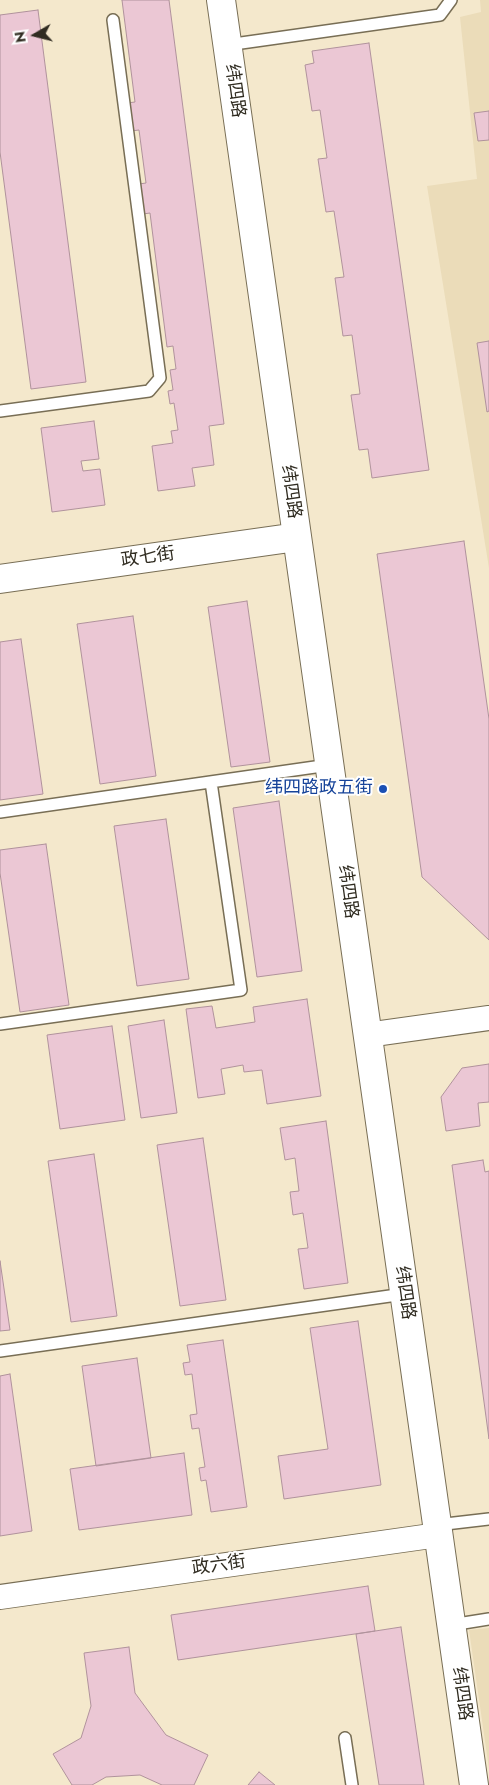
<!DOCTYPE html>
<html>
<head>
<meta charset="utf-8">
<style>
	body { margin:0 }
	#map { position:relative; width:489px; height:1785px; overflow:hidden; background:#f4e8cc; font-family:Jost,sans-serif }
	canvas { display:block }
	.north { position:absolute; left:10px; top:10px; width:50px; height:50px; -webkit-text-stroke:4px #fff; paint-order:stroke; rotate:262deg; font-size:14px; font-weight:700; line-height:20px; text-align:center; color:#302c21 }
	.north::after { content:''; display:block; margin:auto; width:18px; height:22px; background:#302c21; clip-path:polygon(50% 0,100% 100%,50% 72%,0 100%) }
</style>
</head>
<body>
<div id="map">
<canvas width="489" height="1785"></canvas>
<div class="north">N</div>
</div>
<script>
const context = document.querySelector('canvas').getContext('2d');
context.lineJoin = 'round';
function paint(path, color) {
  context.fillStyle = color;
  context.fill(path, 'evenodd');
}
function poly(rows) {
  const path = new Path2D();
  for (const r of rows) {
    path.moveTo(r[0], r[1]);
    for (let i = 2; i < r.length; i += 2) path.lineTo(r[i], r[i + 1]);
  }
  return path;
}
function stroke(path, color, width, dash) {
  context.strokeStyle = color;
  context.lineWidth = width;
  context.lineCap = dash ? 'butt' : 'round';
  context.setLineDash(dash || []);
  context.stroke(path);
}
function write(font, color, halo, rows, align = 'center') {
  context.font = font + ' Jost,"Noto Sans SC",sans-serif';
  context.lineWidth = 4;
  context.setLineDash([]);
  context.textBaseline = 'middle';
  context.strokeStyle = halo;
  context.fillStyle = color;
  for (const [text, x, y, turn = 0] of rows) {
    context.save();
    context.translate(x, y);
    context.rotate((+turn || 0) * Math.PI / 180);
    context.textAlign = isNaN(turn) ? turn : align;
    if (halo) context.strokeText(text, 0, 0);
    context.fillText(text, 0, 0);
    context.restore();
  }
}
const built = poly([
	[480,0,489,0,489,568,427,186,477,179,460,17,481,12],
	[489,1628,489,1769,469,1630]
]);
const building = poly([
	[122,0,169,0,224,424,209,426,214,465,192,468,195,486,158,491,152,446,173,443,171,431,178,430,174,403,170,404,168,391,173,390,170,370,176,369,173,346,167,347,150,213,143,214,139,184,146,183,139,130,131,131,127,103,135,102,122,0],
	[38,10,86,382,31,389,0,152,0,15,38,10],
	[369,43,429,470,372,478,368,449,359,450,351,395,360,394,352,335,343,336,335,278,344,277,334,211,326,212,318,159,327,158,320,110,312,111,305,65,314,63,312,51,369,43],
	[489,111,489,140,478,141,474,113,489,111],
	[489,341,489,411,487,412,477,343,489,341],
	[94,421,99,459,81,461,83,471,100,469,105,505,52,512,41,428,94,421],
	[464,541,489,719,489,940,422,877,377,554,464,541],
	[247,601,270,762,231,767,208,607,247,601],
	[133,616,156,776,100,784,77,624,133,616],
	[21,639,43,794,0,800,0,642,21,639],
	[279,801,302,971,257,977,233,808,279,801],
	[166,819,189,979,137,986,114,826,166,819],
	[46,844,69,1005,20,1012,0,873,0,850,46,844],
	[307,999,321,1096,267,1104,262,1070,244,1072,243,1065,221,1069,225,1094,198,1098,186,1009,212,1006,216,1028,255,1022,253,1007,307,999],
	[164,1020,177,1113,141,1118,128,1026,164,1020],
	[112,1026,125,1120,60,1129,47,1035,112,1026],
	[489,1064,489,1102,478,1103,480,1126,446,1131,441,1097,462,1068,489,1064],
	[326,1121,348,1283,304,1289,298,1249,308,1248,303,1213,293,1215,290,1192,299,1191,295,1158,285,1160,280,1128,326,1121],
	[203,1138,226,1300,180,1306,157,1145,203,1138],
	[94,1154,117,1316,71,1322,48,1161,94,1154],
	[483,1160,485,1172,489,1171,489,1439,452,1165,483,1160],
	[0,1261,10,1330,0,1331,0,1261],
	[358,1321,381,1485,284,1499,278,1456,328,1449,310,1328,358,1321],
	[223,1340,247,1507,211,1512,206,1480,201,1481,199,1468,205,1467,199,1428,192,1429,190,1415,197,1414,192,1374,185,1375,183,1363,190,1362,187,1345,223,1340],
	[137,1358,151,1458,96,1466,82,1366,137,1358],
	[10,1374,32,1531,0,1536,0,1376,10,1374],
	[184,1453,192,1515,79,1530,70,1469,184,1453],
	[368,1586,375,1631,178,1660,171,1615,368,1586],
	[401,1627,424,1785,379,1785,356,1634,401,1627],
	[129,1647,135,1693,166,1735,208,1755,194,1785,162,1785,140,1775,106,1777,92,1785,72,1785,53,1754,81,1738,91,1706,84,1653,129,1647],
	[259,1772,275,1785,248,1785,259,1772]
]);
const service = poly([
	[227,45,440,15,451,0],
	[0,411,149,391,160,378,113,20],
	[0,812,329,765],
	[0,1024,241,990,211,782],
	[0,1351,404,1294],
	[437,1525,489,1519],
	[451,1625,489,1619],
	[345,1738,352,1785]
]);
const minor = poly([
	[367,1035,489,1018],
	[0,1597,438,1535]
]);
const tertiary = poly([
	[221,0,474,1785],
	[0,579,297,537]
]);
const markers = [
	[383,789,5,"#1a4fb4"]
];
const streetNames = [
	["纬四路",234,91,82],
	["纬四路",290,492,82],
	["政七街",148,558,-8],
	["纬四路",347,892,82],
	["纬四路",404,1293,82],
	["政六街",219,1566,-8],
	["纬四路",461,1694,82]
];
const transitNames = [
	["纬四路政五街",373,789]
];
paint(built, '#ebdcb9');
paint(building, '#ebc7d4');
stroke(building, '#b0929c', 1);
stroke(service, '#786e55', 14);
stroke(minor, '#786e55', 26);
stroke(tertiary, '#786e55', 30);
stroke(service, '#fff', 11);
stroke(minor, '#fff', 24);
stroke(tertiary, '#fff', 28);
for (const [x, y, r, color] of markers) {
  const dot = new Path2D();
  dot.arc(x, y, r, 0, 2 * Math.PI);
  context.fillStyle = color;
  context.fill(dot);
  stroke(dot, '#fff', 2);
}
write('18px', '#302c21', '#fff', streetNames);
write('18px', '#164399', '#fff', transitNames, 'right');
</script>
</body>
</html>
